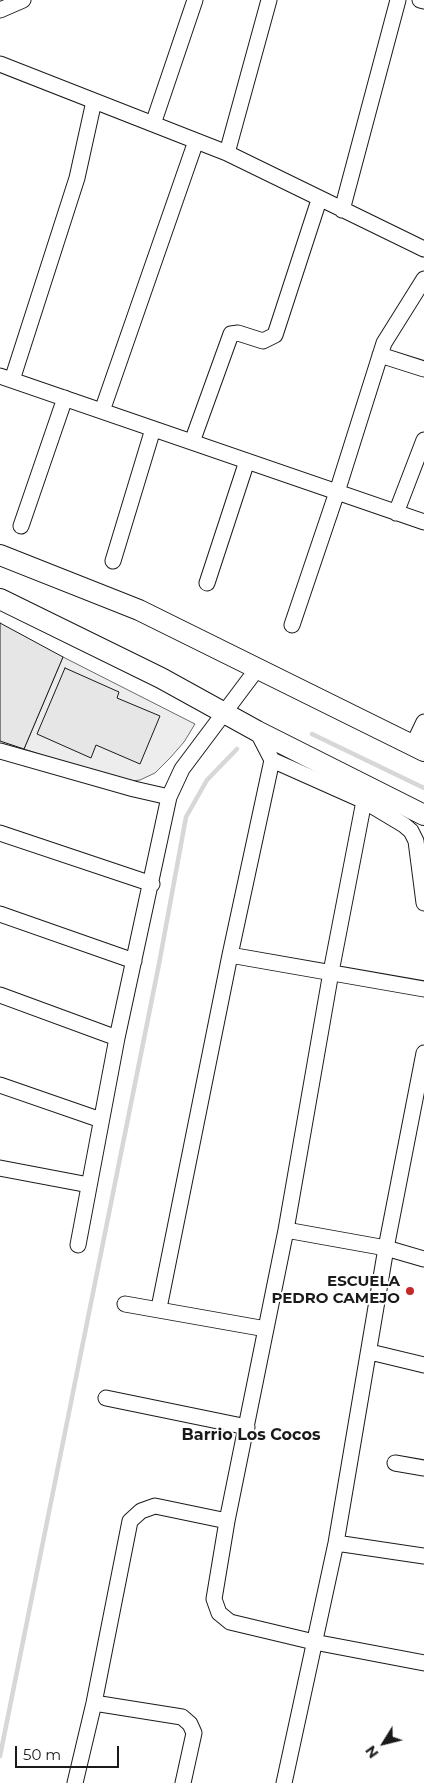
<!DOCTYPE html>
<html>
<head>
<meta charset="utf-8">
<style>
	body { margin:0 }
	#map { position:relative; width:424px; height:1783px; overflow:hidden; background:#fff; font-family:Montserrat,sans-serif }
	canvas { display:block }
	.north { position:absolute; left:359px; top:1718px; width:50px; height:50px; -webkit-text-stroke:4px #fff; paint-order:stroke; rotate:234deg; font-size:14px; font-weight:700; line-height:20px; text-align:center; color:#1a1a1a }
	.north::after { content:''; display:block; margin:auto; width:18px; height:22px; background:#1a1a1a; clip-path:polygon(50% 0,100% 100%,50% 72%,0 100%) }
	.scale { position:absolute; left:15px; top:1746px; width:104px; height:22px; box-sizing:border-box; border:2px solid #1a1a1a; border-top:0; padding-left:6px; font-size:15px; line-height:18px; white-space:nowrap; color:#1a1a1a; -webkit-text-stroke:4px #fff; paint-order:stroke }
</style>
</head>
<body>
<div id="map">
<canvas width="424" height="1783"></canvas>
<div class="north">N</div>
<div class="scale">50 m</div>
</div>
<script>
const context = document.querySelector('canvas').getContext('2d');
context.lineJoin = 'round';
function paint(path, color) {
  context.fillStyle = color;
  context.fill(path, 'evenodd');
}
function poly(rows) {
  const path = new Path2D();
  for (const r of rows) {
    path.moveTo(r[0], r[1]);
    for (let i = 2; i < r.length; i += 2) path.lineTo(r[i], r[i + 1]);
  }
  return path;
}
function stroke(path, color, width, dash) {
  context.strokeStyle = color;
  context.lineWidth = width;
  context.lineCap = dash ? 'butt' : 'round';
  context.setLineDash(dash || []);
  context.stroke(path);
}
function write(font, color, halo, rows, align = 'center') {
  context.font = font + ' Montserrat,sans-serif';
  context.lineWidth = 4;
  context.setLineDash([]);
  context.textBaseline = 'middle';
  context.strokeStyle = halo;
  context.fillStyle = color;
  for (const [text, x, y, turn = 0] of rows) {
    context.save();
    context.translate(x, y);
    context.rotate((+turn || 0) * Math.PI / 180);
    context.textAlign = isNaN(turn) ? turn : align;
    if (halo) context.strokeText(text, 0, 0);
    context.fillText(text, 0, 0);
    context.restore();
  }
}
const built = poly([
	[63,657,195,724,184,742,170,758,155,773,140,780,125,782,24,749,63,657]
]);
const stream = poly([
	[312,734,424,788],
	[0,1756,159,964,186,817,207,780,237,749]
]);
const building = poly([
	[0,623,63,657,24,749,0,741,0,623],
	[65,668,119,692,117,698,160,716,140,764,96,745,91,758,37,734,65,668]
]);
const minor = poly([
	[420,0,424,1],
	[0,10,23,0],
	[0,64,227,153,424,249],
	[153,124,195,0],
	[227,153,269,0],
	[342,210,398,0],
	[380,355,424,369],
	[0,376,424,522],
	[12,380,77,178,94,101],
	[102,411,196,141],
	[192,442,231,334,238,333,263,341,275,335,319,200],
	[396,513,424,440],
	[21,526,65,398],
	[113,561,153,429],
	[207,583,247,461],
	[292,625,337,492,384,343,424,279],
	[257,731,272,760,364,801,404,825,411,831,416,841,424,903],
	[413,745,424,722],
	[0,751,134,789,169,797],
	[364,801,331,972,286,1230,227,1521,214,1599,219,1613,230,1622,314,1642,424,1663],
	[0,833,152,884],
	[0,914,134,961],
	[230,955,424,989],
	[0,995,117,1038],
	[0,1085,101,1120],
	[0,1168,89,1185],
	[286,1230,386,1248,424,1259],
	[78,1245,117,1038,169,797,182,769,257,669],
	[125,1304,266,1329],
	[159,1308,230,955,272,760],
	[370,1352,424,1365],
	[106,1398,247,1427],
	[395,1463,424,1468],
	[336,1543,424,1556],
	[94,1703,182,1717,190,1724,194,1733,183,1783],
	[75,1783,94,1703,130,1521,141,1511,155,1506,227,1521],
	[284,1783,336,1543,386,1248,424,1053]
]);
const major = poly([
	[0,555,139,610,424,751],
	[0,599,161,678,257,731,424,815]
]);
const markers = [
	[410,1291,5,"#c62828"]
];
const poiNames = [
	["ESCUELA",400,1282],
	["PEDRO CAMEJO",400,1299]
];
const neighbourhoodNames = [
	["Barrio Los Cocos",251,1435]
];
paint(built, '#ededed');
stroke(built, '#6a6a6a', 1);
stroke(stream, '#d7d7d7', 4.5);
paint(building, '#e6e6e6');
stroke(building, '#1a1a1a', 1);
stroke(minor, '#1a1a1a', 17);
stroke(major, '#1a1a1a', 22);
stroke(minor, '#fff', 15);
stroke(major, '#fff', 20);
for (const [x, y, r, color] of markers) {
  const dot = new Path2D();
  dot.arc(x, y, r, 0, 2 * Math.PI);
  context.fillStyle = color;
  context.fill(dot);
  stroke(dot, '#fff', 2);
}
write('bold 15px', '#1a1a1a', '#fff', poiNames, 'right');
write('bold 16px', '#1a1a1a', '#fff', neighbourhoodNames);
</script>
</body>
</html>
